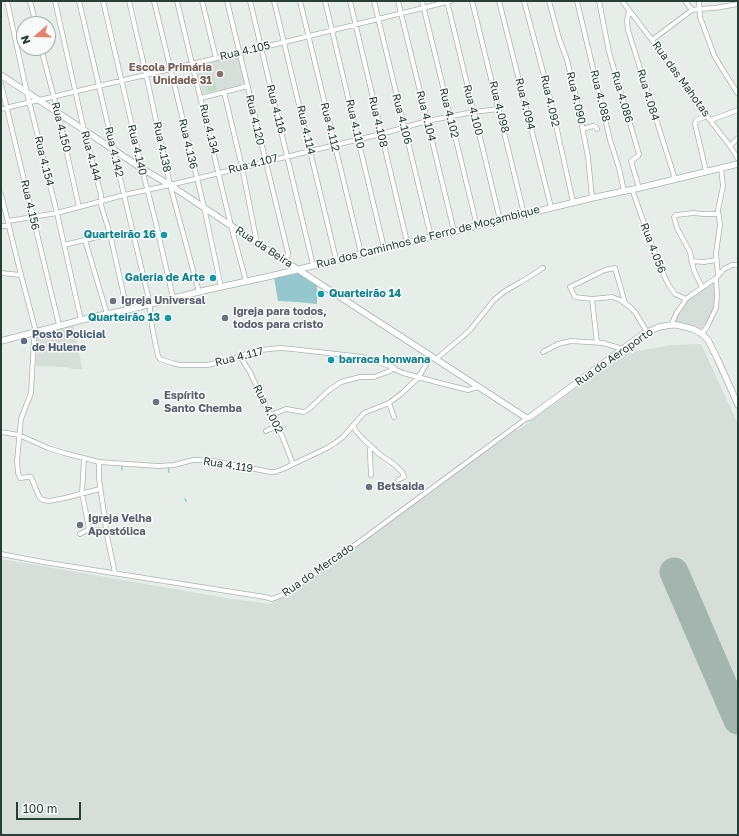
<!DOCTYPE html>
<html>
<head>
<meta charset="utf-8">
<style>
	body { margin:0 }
	#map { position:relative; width:739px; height:836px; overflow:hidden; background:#e7eeea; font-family:"Golos Text",sans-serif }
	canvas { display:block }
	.frame { position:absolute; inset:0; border:2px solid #273f36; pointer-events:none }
	.north { position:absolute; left:16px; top:16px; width:40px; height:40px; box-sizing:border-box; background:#f7faf9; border:1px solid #a4afab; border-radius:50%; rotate:250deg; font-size:11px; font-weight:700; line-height:16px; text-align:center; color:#273f36 }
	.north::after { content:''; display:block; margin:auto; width:14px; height:18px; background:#e5826e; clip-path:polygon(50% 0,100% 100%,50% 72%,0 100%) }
	.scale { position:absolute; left:16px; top:802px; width:65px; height:18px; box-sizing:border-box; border:2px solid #273f36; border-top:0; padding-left:5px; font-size:12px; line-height:14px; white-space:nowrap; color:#273f36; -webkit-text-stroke:3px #f7faf9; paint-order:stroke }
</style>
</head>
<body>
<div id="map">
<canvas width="739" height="836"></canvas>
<div class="frame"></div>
<div class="north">N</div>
<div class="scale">100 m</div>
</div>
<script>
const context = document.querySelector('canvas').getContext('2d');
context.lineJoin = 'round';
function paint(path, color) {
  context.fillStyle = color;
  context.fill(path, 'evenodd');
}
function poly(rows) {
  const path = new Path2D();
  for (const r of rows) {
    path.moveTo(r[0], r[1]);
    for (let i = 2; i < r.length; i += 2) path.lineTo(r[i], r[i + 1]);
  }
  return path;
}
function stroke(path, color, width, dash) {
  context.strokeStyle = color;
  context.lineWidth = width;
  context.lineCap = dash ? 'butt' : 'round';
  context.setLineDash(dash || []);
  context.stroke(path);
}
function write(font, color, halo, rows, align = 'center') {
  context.font = font + ' "Golos Text",sans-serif';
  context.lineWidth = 3;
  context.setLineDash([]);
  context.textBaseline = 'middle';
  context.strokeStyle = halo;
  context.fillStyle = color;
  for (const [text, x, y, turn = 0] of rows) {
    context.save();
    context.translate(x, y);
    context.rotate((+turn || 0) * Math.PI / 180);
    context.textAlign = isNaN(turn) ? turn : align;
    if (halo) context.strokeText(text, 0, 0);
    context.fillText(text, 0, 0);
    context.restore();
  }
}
const built = poly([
	[237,55,245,84,203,94,195,65],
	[713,281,716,299,714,309,708,322,701,329,674,322,686,299],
	[73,325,77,342,82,369,73,369,65,367,36,366,37,334],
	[701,344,738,424,738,835,1,835,1,559,232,599,270,604,295,589,513,429,518,430,625,353,672,345]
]);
const green = poly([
	[213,76,217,90,208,92,204,79]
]);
const water = poly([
	[300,273,317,285,317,304,298,302,278,301,274,278]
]);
const stream = poly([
	[122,466,122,470],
	[168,466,169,472],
	[185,499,186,501]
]);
const runway = poly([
	[674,572,738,720]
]);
const street = poly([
	[7,1,27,93,57,213,81,320],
	[30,1,36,24],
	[55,1,84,130,101,195,101,205,110,234,127,310],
	[79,1,99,86,124,195,150,304,150,313,153,332,158,356,160,359,172,363,180,365,208,365,219,362,238,357,248,353,261,350,280,348,292,349,363,357,393,367,396,370,403,373,440,383,468,390,478,387],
	[103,1,144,177,154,215,173,298],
	[129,1,146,74,170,185,199,292],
	[154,1,204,207,221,287],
	[177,1,231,226,246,281],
	[202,1,216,58],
	[227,1,288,253,287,258,284,261],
	[250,1,313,265],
	[274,1,336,259],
	[300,1,361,253],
	[325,1,384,248],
	[350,1,407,242],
	[374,1,431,237],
	[398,1,454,231],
	[422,1,477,226],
	[447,1,500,220],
	[472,1,524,214],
	[499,1,551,207],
	[524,1,550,98,573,202],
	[549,1,559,38,567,60,578,105,588,157,592,198],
	[577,1,610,140,619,168,624,191],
	[599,1,609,52,639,154,638,156,631,161,639,188],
	[622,1,652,40,690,94,730,146,738,159],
	[685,1,692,10],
	[699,1,700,17,710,44,714,55,721,67,738,94],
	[629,11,627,21,628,30,675,179],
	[652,40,692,10,699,9,715,8,738,4],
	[41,48,58,113,79,207],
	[1,84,59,325],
	[224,92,242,167,257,243],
	[201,98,248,86],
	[1,109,285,42,451,1],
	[711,120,738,110],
	[583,129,593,126,596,127,597,129],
	[730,146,738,138],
	[706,171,695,124,696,120,708,116],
	[632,189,652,246,666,280,670,287,675,294,686,299],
	[1,194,21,275,36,332,34,339,31,393,21,419,17,461,18,473,20,478,28,477,31,477,38,494,40,498,43,500,49,501,65,498,100,489],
	[8,221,57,213,124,195,170,185,381,134,427,121,473,112,499,109],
	[1,226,9,226],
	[85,240,107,314],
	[64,245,110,234],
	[691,261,704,262,716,260],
	[1,273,21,275],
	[718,276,716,253,720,225,718,210,723,186,721,168],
	[702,287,695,273,693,267,690,252,677,228,674,217,676,215,693,213,704,214,718,214],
	[592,299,597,343],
	[625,303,615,268,605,270,570,287,575,297,592,299,612,297,620,300,630,307,635,312,647,332],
	[671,325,677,312,681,307,686,299,690,296,716,278,724,269,732,265,738,265],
	[702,334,707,327,716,308,717,296,716,278],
	[543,352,558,344,571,341,603,343,623,349],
	[240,356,250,372,264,403,282,436,293,464],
	[436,359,461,338,470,330,494,300,505,291,521,282,543,268],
	[389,403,394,417],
	[271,415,286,409,304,412,309,409,328,391,341,382,360,377,374,377,390,371,393,367],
	[353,425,356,431,364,440,372,447],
	[266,431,277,426],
	[1,432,19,435,48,448,64,453,99,462,158,466,174,465,193,460,198,460,214,461,270,472,275,472,283,469,327,448,335,443,343,437,364,413,389,403,401,394,418,378,431,356],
	[84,458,82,493,89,529],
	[99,462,99,479,105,520,106,531,115,573],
	[371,475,370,455,370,449,372,447,379,454,395,465,402,472,404,477,398,480],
	[80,534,89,529,106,531],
	[1,554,43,562,265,597,272,599,287,593,321,570,527,418]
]);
const secondary = poly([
	[1,75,114,150,141,168,170,185,257,243,525,417,527,418,530,417,643,334,659,327,671,325,677,325,693,329,702,334,708,340,717,358,738,405],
	[1,341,97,316,127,310,202,291,271,276,592,198,639,188,738,164]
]);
const markers = [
	[220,74,4,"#8d6e63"],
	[164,235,4,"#0f9aa8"],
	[213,278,4,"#0f9aa8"],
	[321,294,4,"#0f9aa8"],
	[113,301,4,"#6b7280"],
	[168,318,4,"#0f9aa8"],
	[225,318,4,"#6b7280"],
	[24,341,4,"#5c6f8a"],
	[331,360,4,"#0f9aa8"],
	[156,402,4,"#6b7280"],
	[369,487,4,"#6b7280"],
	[80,525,4,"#6b7280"]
];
const streetNames = [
	["Rua 4.105",245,51,-13],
	["Rua das Mahotas",681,79,54],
	["Rua 4.084",648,95,73],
	["Rua 4.088",600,96,76],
	["Rua 4.086",622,97,74],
	["Rua 4.090",576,98,77],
	["Rua 4.092",550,101,77],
	["Rua 4.094",525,104,76],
	["Rua 4.098",499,107,76],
	["Rua 4.116",276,109,76],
	["Rua 4.100",473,110,76],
	["Rua 4.102",449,113,76],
	["Rua 4.104",426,116,76],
	["Rua 4.106",402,119,76],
	["Rua 4.120",255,120,77],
	["Rua 4.108",378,122,77],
	["Rua 4.110",355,124,77],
	["Rua 4.150",61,127,76],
	["Rua 4.112",330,127,76],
	["Rua 4.134",209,129,76],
	["Rua 4.114",306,130,77],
	["Rua 4.136",188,144,77],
	["Rua 4.138",162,147,78],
	["Rua 4.140",137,150,77],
	["Rua 4.142",114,152,77],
	["Rua 4.144",91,156,75],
	["Rua 4.154",44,161,76],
	["Rua 4.107",253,164,-14],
	["Rua 4.156",30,205,77],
	["Rua dos Caminhos de Ferro de Moçambique",428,237,-14],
	["Rua da Beira",264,247,33],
	["Rua 4.056",653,248,69],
	["Rua 4.117",239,357,-14],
	["Rua do Aeroporto",614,357,-35],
	["Rua 4.002",268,409,63],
	["Rua 4.119",228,465,9],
	["Rua do Mercado",318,570,-35]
];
const educationNames = [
	["Escola Primária",212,68],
	["Unidade 31",212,81]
];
const cultureNames = [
	["Quarteirão 16",156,235],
	["Galeria de Arte",205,278],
	["Quarteirão 14",329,294,"left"],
	["Quarteirão 13",160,318],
	["barraca honwana",339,360,"left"]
];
const worshipNames = [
	["Igreja Universal",121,301],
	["Igreja para todos,",233,312],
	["todos para cristo",233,325],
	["Espírito",164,396],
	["Santo Chemba",164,409],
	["Betsaida",377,487],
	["Igreja Velha",88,519],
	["Apostólica",88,532]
];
const serviceNames = [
	["Posto Policial",32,335],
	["de Hulene",32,348]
];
paint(built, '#d5ded9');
paint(green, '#c2dcc7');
paint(water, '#95c8cd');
stroke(stream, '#95c8cd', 1.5);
stroke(runway, '#a4b4ae', 29);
stroke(street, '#aab6b0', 5.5);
stroke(secondary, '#a3b6ae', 7);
stroke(street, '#fff', 4);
stroke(secondary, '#fff', 5.5);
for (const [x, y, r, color] of markers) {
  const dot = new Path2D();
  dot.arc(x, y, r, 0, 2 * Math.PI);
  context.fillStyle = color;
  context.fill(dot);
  stroke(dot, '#f7faf9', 1.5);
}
write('11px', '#273f36', '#f7faf9', streetNames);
write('bold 11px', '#785e54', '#f7faf9', educationNames, 'right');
write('bold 11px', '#0d838f', '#f7faf9', cultureNames, 'right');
write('bold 11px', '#5b616d', '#f7faf9', worshipNames, 'left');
write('bold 11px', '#4e5e75', '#f7faf9', serviceNames, 'left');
</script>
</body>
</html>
